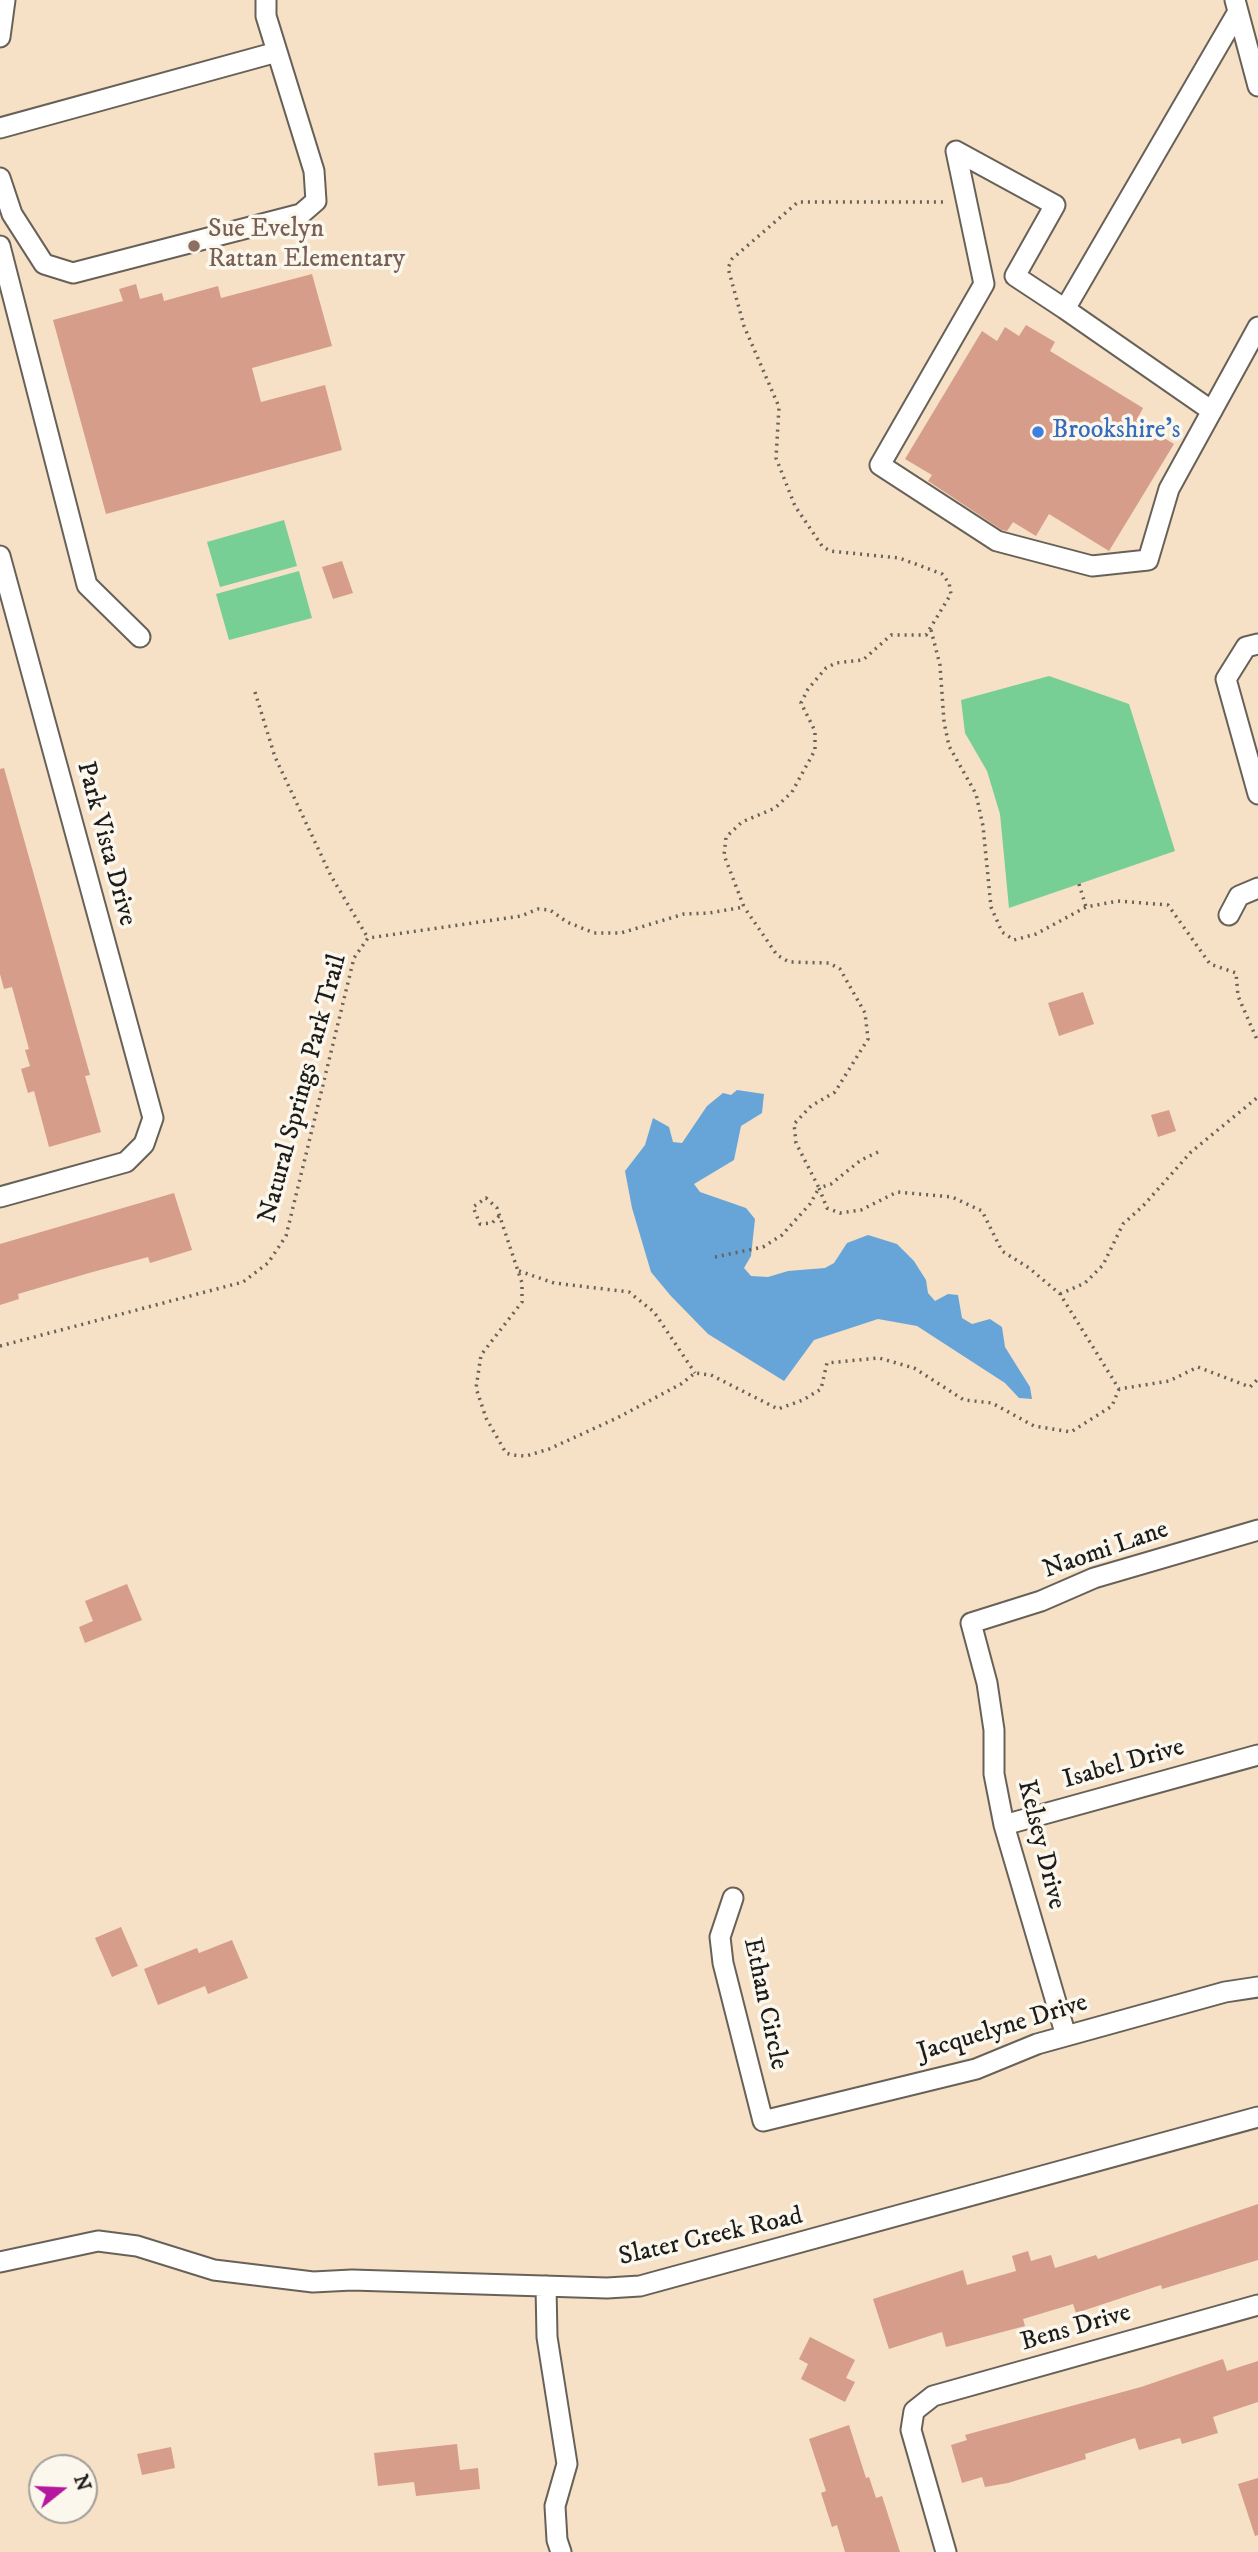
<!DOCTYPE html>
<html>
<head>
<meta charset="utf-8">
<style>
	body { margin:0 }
	#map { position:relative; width:1258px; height:2552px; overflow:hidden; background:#f6e0c6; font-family:"IM FELL DW Pica",serif }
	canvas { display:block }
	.north { position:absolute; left:28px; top:2454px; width:70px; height:70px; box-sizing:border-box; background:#fbf7ec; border:2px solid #a29f99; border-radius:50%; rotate:72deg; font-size:19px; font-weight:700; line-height:28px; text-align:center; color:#1c1c1c }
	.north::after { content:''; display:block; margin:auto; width:24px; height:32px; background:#b5179e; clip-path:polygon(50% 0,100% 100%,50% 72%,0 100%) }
</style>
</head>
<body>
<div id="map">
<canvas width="1258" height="2552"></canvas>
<div class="north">N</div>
</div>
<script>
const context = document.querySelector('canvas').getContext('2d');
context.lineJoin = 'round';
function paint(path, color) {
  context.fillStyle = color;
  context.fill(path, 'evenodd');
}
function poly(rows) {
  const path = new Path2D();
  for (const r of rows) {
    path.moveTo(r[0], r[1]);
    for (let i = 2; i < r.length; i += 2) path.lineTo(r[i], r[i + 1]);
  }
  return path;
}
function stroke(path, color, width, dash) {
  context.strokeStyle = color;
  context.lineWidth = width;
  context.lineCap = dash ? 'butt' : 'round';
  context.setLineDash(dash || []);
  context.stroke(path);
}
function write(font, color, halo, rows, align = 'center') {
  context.font = font + ' "IM FELL DW Pica",serif';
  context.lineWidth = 7;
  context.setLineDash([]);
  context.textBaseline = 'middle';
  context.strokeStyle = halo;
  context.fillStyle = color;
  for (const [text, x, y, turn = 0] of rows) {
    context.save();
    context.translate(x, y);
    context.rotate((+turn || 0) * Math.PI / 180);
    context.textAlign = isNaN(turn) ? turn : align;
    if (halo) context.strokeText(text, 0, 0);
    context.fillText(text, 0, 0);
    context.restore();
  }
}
const green = poly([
	[284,520,297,566,220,587,207,542],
	[299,571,312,618,229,640,216,594],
	[1049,676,1129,704,1175,851,1009,908,1000,814,987,771,965,733,961,700]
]);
const water = poly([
	[737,1090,764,1094,762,1113,741,1126,734,1160,694,1184,700,1192,746,1208,755,1219,751,1256,744,1268,751,1276,768,1277,788,1271,825,1268,834,1263,847,1243,868,1235,897,1244,914,1261,926,1280,928,1293,935,1301,948,1294,958,1295,962,1318,972,1324,990,1319,1002,1327,1005,1347,1030,1387,1032,1399,1019,1398,1005,1383,917,1326,878,1319,814,1340,784,1381,708,1334,670,1295,651,1272,632,1208,625,1171,645,1145,653,1118,669,1127,673,1142,682,1143,707,1106,723,1093,731,1095]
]);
const building = poly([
	[312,274,332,346,252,368,261,402,325,385,342,450,106,514,53,320,123,301,119,289,136,284,140,299,162,293,164,301,218,286,221,298],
	[1026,325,1055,342,1050,351,1143,408,1136,421,1174,444,1109,551,1049,514,1036,536,1013,522,1007,531,1002,530,928,481,932,475,905,459,982,331,997,341,1005,327,1019,336],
	[342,561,353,593,333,599,322,567],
	[4,768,90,1075,85,1076,101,1132,49,1147,34,1091,28,1093,21,1069,30,1066,25,1050,29,1049,12,987,4,989,0,974,0,769],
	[1083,992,1094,1024,1059,1036,1048,1003],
	[1169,1110,1176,1131,1158,1137,1151,1115],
	[174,1193,192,1250,150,1263,148,1257,89,1273,18,1294,19,1299,0,1305,0,1244],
	[127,1584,142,1620,85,1643,79,1627,93,1621,85,1601],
	[121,1927,138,1966,112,1977,95,1938],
	[232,1940,248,1978,208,1994,205,1986,158,2005,144,1969,197,1948,199,1953],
	[1258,2204,1258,2260,1162,2289,1161,2285,1076,2313,1073,2304,1023,2319,1025,2326,946,2347,942,2332,889,2349,873,2299,963,2270,967,2285,1016,2271,1012,2256,1028,2251,1031,2261,1051,2255,1055,2268,1096,2255,1098,2259],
	[810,2337,855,2360,846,2378,855,2382,845,2402,801,2379,808,2364,799,2359],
	[1223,2359,1227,2371,1258,2361,1258,2402,1213,2417,1218,2433,1182,2444,1180,2438,1139,2450,1135,2438,1085,2454,1086,2459,1008,2483,985,2487,982,2477,962,2483,951,2445,967,2440,965,2435,1141,2387],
	[849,2425,866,2478,869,2477,876,2498,882,2496,900,2552,845,2552,837,2525,832,2527,821,2493,826,2491,809,2439],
	[457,2444,460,2470,478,2468,480,2489,416,2496,414,2482,378,2486,374,2453],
	[171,2447,175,2468,142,2475,137,2454],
	[1258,2478,1258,2535,1255,2536,1238,2484]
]);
const path = poly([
	[931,630,940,665,944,722,949,746,976,794,983,826,991,907,1002,932,1014,940,1036,934,1086,907,1118,901,1168,905,1210,964,1236,973,1238,996,1258,1042],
	[255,692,275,757,331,876,368,938],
	[1079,884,1086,907],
	[878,1152,861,1160,831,1184,819,1188,827,1208,840,1213,861,1210,897,1192,952,1197,982,1211,1002,1251,1029,1268,1060,1294,1119,1389,1169,1381,1198,1367,1250,1387,1258,1379],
	[499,1216,492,1223,480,1224,473,1207,486,1198,497,1208,522,1283,522,1302,481,1355,476,1388,486,1418,506,1453,512,1455,526,1456,549,1449,617,1418,681,1384,695,1373,711,1375,778,1409,803,1400,821,1389,827,1363,879,1358,914,1368,964,1400,992,1403,1034,1426,1071,1432,1112,1406,1119,1389],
	[715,1257,763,1247,782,1235,810,1204,819,1188,796,1143,794,1124,811,1106,835,1092,868,1039,865,1013,840,969,829,963,789,962,777,955,744,907],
	[519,1271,554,1283,629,1292,654,1312,695,1373],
	[1060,1294,1085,1283,1103,1265,1123,1224,1143,1206,1191,1152,1258,1097],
	[0,1346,243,1282,268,1263,286,1236,354,958,368,938,521,916,538,909,550,910,567,922,594,933,621,933,684,914,709,913,744,907,724,855,726,837,742,822,775,808,792,792,815,750,815,731,801,703,808,689,826,668,836,663,863,660,891,635,926,635,951,594,949,583,942,574,921,566,899,558,830,551,822,546,795,506,776,458,779,407,744,326,728,268,732,259,798,202,947,202]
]);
const minor = poly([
	[1235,0,1258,86],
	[1236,15,1065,309,1015,276,1055,205,956,151,984,284,880,465,997,541,1092,566,1148,560,1169,489,1258,327],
	[0,37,5,0],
	[0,128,277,52],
	[0,178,12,214,44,264,73,273,301,214,316,201,314,171,266,16,266,0],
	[0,246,87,585,140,637],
	[1065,309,1212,411],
	[0,556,153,1118,144,1144,126,1162,0,1197],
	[1258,644,1246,647,1226,679,1258,794],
	[1229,915,1239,896,1258,888],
	[1004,1825,1258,1755],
	[733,1898,720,1937,723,1963,763,2121,976,2069,1037,2044,1225,1992,1258,1987],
	[1066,2036,1004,1825,994,1774,994,1730,987,1683,971,1623,1041,1601,1094,1578,1258,1530],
	[0,2262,98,2241,137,2246,214,2270,313,2282,352,2280,607,2288,640,2286,1258,2117],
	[546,2286,547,2337,567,2464,555,2506,557,2540,561,2552],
	[946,2552,911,2430,914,2411,933,2396,1258,2305]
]);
const markers = [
	[194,246,7,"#8d6e63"],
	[1038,432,7,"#3f7fe0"]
];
const educationNames = [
	["Sue Evelyn",208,231],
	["Rattan Elementary",208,261]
];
const shopNames = [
	["Brookshire's",1052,432]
];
const streetNames = [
	["Park Vista Drive",105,844,75],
	["Natural Springs Park Trail",304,1089,-75],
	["Naomi Lane",1106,1551,-19],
	["Isabel Drive",1124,1765,-16],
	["Kelsey Drive",1040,1845,76],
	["Ethan Circle",764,2004,78],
	["Jacquelyne Drive",1003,2029,-17],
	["Slater Creek Road",711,2238,-13],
	["Bens Drive",1076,2329,-16]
];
paint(green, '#77cf95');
paint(water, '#67a5d9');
paint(building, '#d69d8a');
stroke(minor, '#686158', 23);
stroke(path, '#686158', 3.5, [2, 5]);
stroke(minor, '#fff', 19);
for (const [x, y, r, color] of markers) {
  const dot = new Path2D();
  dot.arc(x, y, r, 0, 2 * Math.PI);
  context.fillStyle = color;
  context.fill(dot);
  stroke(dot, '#fbf7ec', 2.5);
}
write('26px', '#785e54', '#fbf7ec', educationNames, 'left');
write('26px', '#366cbe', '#fbf7ec', shopNames, 'left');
write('26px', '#1c1c1c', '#fbf7ec', streetNames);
</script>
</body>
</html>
